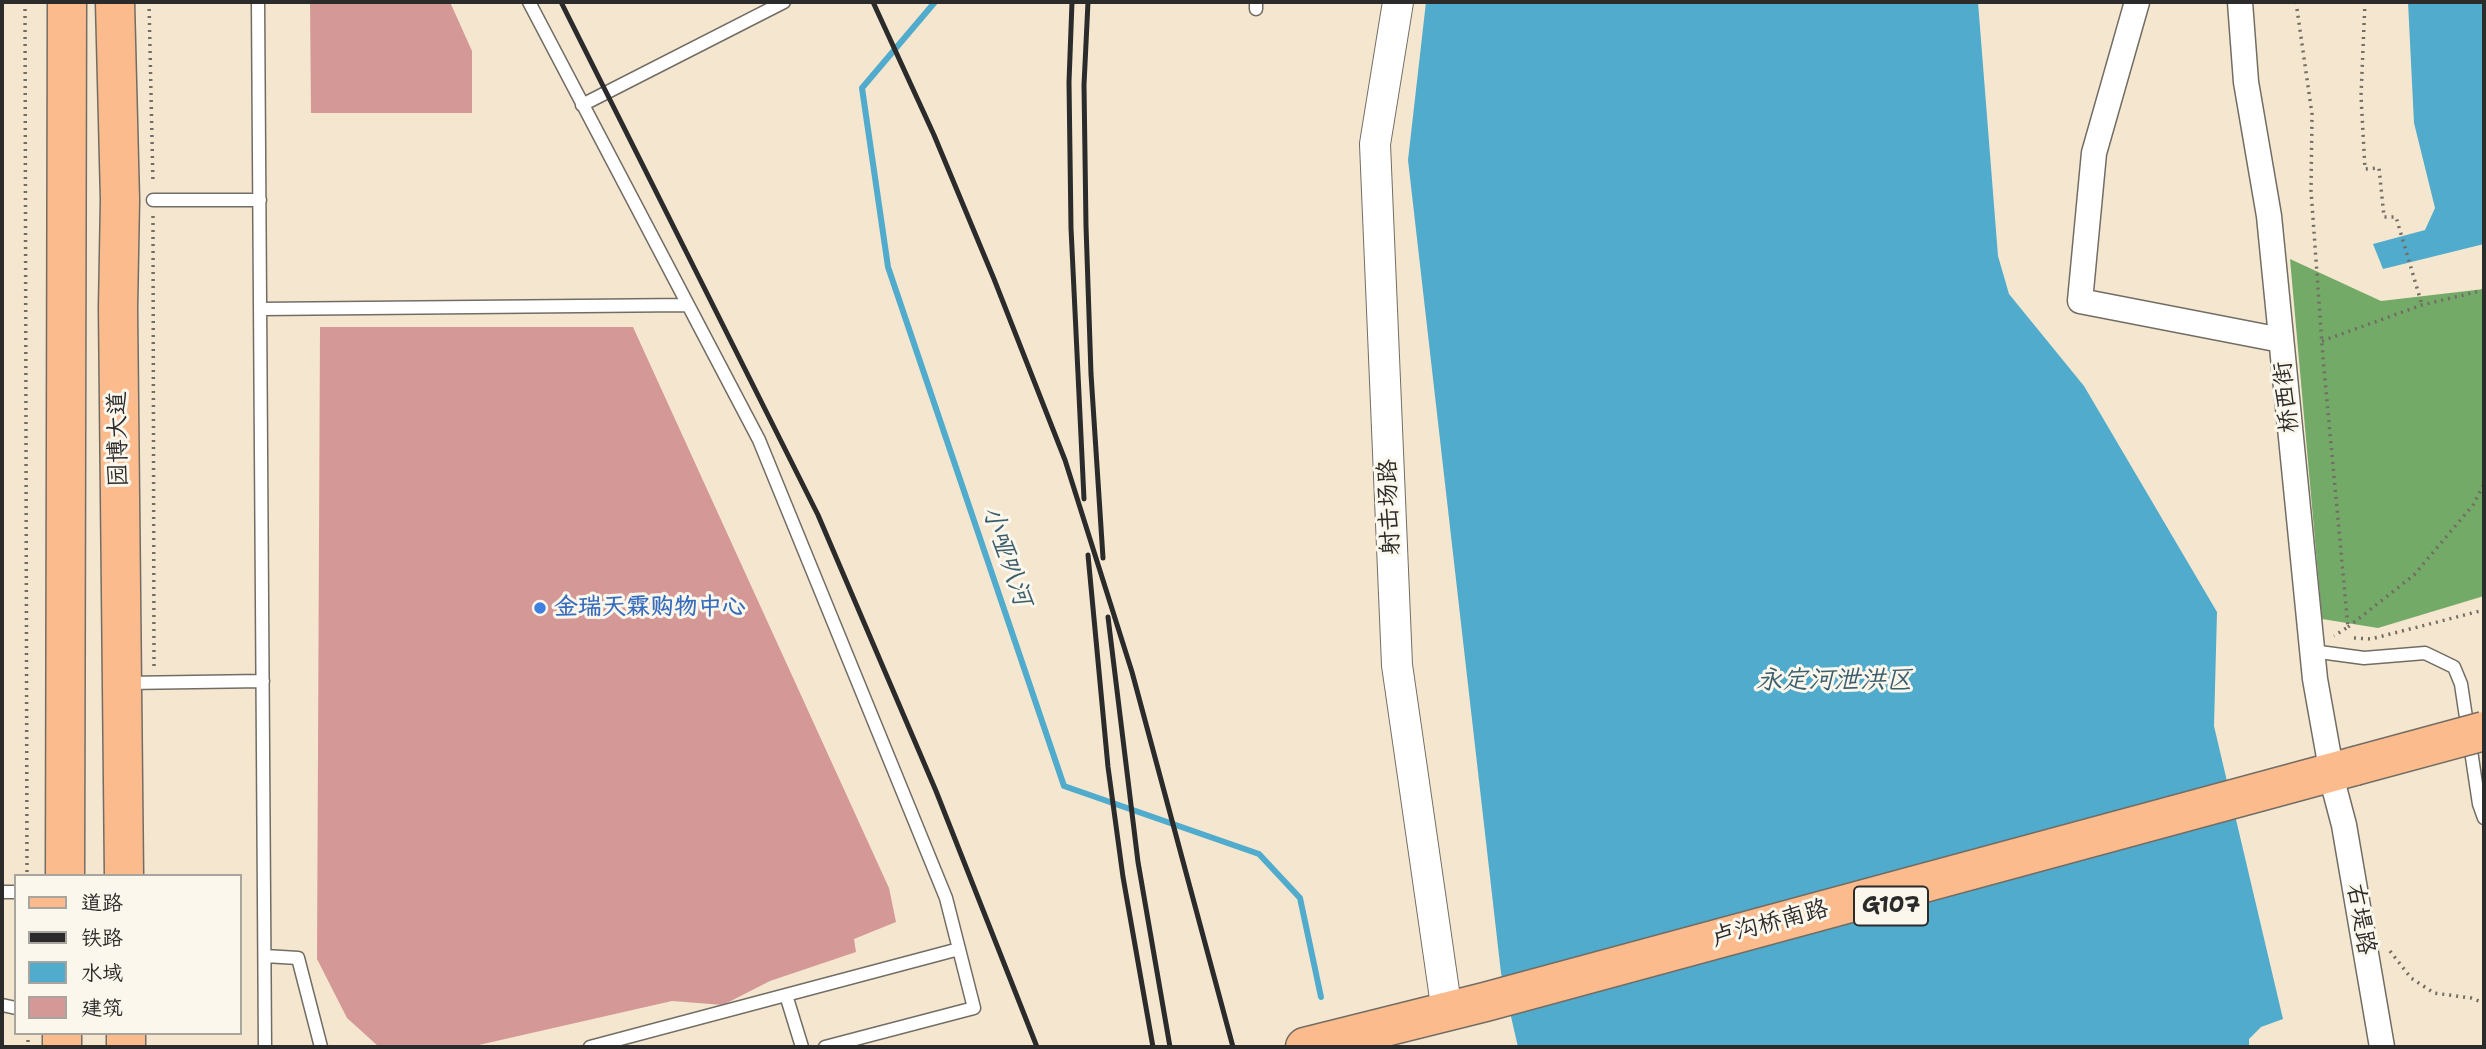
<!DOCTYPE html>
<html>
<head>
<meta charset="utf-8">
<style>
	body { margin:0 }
	#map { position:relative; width:2486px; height:1049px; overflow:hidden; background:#f5e7cf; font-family:"Shantell Sans","LXGW WenKai TC",sans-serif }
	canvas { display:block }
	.frame { position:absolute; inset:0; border:4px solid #2b2b2b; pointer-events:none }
	.legend { position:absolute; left:14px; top:874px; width:228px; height:161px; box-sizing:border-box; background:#fbf7ec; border:2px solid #a8a59f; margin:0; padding:9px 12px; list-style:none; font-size:21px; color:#2b2b2b }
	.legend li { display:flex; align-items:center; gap:14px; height:35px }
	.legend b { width:35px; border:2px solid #a8a59f }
</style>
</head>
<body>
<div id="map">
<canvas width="2486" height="1049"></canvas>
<div class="frame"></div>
<ul class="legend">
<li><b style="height:9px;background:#fbbb8d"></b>道路</li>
<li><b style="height:9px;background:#2b2b2b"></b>铁路</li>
<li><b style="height:19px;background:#50abcd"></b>水域</li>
<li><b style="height:19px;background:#d49997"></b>建筑</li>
</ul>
</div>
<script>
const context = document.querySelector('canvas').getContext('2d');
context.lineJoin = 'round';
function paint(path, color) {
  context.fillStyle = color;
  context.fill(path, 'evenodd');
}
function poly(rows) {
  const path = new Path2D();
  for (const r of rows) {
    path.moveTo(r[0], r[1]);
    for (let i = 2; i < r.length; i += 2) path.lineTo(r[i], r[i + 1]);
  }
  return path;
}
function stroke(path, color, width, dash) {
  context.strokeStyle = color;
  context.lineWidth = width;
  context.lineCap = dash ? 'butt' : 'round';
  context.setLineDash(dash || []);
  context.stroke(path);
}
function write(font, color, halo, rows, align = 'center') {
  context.font = font + ' "Shantell Sans","LXGW WenKai TC",sans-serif';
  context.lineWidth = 6;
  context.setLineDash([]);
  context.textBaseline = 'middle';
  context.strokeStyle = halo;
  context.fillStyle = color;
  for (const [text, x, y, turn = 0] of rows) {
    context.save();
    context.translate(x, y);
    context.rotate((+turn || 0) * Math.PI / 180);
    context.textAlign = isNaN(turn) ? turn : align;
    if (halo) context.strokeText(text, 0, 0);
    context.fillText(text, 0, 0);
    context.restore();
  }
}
const forest = poly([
	[2290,259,2381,301,2484,289,2484,596,2378,628,2322,619]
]);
const water = poly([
	[1426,2,1978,2,1998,256,2009,294,2084,386,2217,612,2214,726,2283,1019,2261,1027,2249,1039,2249,1047,1518,1047,1501,973,1408,160],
	[2408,2,2484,2,2484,244,2383,269,2373,244,2425,230,2435,208,2414,123]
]);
const stream = poly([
	[935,2,862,88,888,267,1064,786,1259,854,1300,898,1321,997]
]);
const building = poly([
	[310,2,450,2,472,51,472,113,311,113],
	[320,327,633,327,889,888,896,922,854,939,856,952,770,981,723,1005,672,1001,470,1047,379,1047,347,1018,317,959]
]);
const path = poly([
	[25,2,27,876],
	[149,2,153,184],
	[2296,2,2312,114,2311,190,2323,358,2348,627,2334,636],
	[2365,2,2361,96,2365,169,2379,168,2384,217,2396,217,2422,305],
	[153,216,154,667],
	[2322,341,2422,305,2484,290],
	[2348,627,2414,575,2473,505,2484,484],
	[2354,638,2371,639,2484,610],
	[2390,951,2411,978,2434,993,2471,998,2484,1003],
	[28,1033,28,1047]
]);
const service = poly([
	[258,2,265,1047],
	[529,2,759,440,946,898,974,1008,825,1047],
	[1256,2,1256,9],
	[582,105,784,2],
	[153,200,260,200],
	[260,309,687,305],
	[2312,651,2364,658,2425,653,2454,667,2461,684,2479,804,2484,818],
	[126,683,263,681],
	[2,892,16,892],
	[265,956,298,958,321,1047],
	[786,995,802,1047],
	[2,1005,16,1008],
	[590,1047,959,949]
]);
const minor = poly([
	[2137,2,2094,153,2080,301,2281,340],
	[2240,2,2246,82,2269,216,2315,679,2335,791,2344,825,2382,1047]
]);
const tertiary = poly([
	[1398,2,1375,144,1397,665,1447,1012]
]);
const primary = poly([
	[115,2,120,200,118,308,124,876],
	[65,876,67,2],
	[126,1033,126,1047],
	[62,1047,62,1033]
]);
const trunk = poly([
	[1305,1047,1485,1002,2355,766]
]);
const rail = poly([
	[561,2,818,515,936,791,1037,1047],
	[873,2,934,135,994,279,1065,460,1132,672,1233,1047],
	[1072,2,1069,82,1071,228,1084,499],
	[1088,2,1084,85,1086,226,1091,374,1103,558],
	[1088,555,1108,767,1123,877,1153,1047],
	[1108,617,1138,862,1170,1047]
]);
const trunkBridge = poly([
	[2355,766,2484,731]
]);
const markers = [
	[540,608,7,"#3f7fe0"]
];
const shields = [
	[1891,906,74]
];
const shieldNames = [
	["G107",1891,906]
];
const streetNames = [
	["桥西街",2287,397,-96],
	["园博大道",119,439,-91],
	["射击场路",1390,507,-92],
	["右堤路",2360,919,80],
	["卢沟桥南路",1770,924,-15]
];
const shopNames = [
	["金瑞天霖购物中心",554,608]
];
const waterNames = [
	["小哑叭河",1006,556,71],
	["永定河泄洪区",1834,681]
];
paint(forest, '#74aa68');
paint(water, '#50abcd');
stroke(stream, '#50abcd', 6);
paint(building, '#d49997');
stroke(service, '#726d64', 15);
stroke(minor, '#726d64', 27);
stroke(tertiary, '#726d64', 32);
stroke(primary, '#726d64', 41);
stroke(trunk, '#726d64', 41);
stroke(path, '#726d64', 3.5, [2, 5]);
stroke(service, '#fff', 12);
stroke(minor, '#fff', 24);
stroke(tertiary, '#fff', 30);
stroke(primary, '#fbbb8d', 38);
stroke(trunk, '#fbbb8d', 38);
stroke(rail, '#2b2b2b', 5);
stroke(trunkBridge, '#726d64', 41, []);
stroke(trunkBridge, '#fbbb8d', 38);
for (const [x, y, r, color] of markers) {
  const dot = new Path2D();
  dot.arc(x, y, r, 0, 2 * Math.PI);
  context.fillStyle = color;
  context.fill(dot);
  stroke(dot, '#fbf7ec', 2.5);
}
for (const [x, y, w] of shields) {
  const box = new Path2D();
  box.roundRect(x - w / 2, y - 19.5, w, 39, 5);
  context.fillStyle = '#fbf7ec';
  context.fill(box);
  stroke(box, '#2b2b2b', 2);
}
write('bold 23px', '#2b2b2b', null, shieldNames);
write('24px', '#2b2b2b', '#fbf7ec', streetNames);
write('bold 24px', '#366cbe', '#fbf7ec', shopNames, 'left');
write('italic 26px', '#3a5e6c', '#fbf7ec', waterNames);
</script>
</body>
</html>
